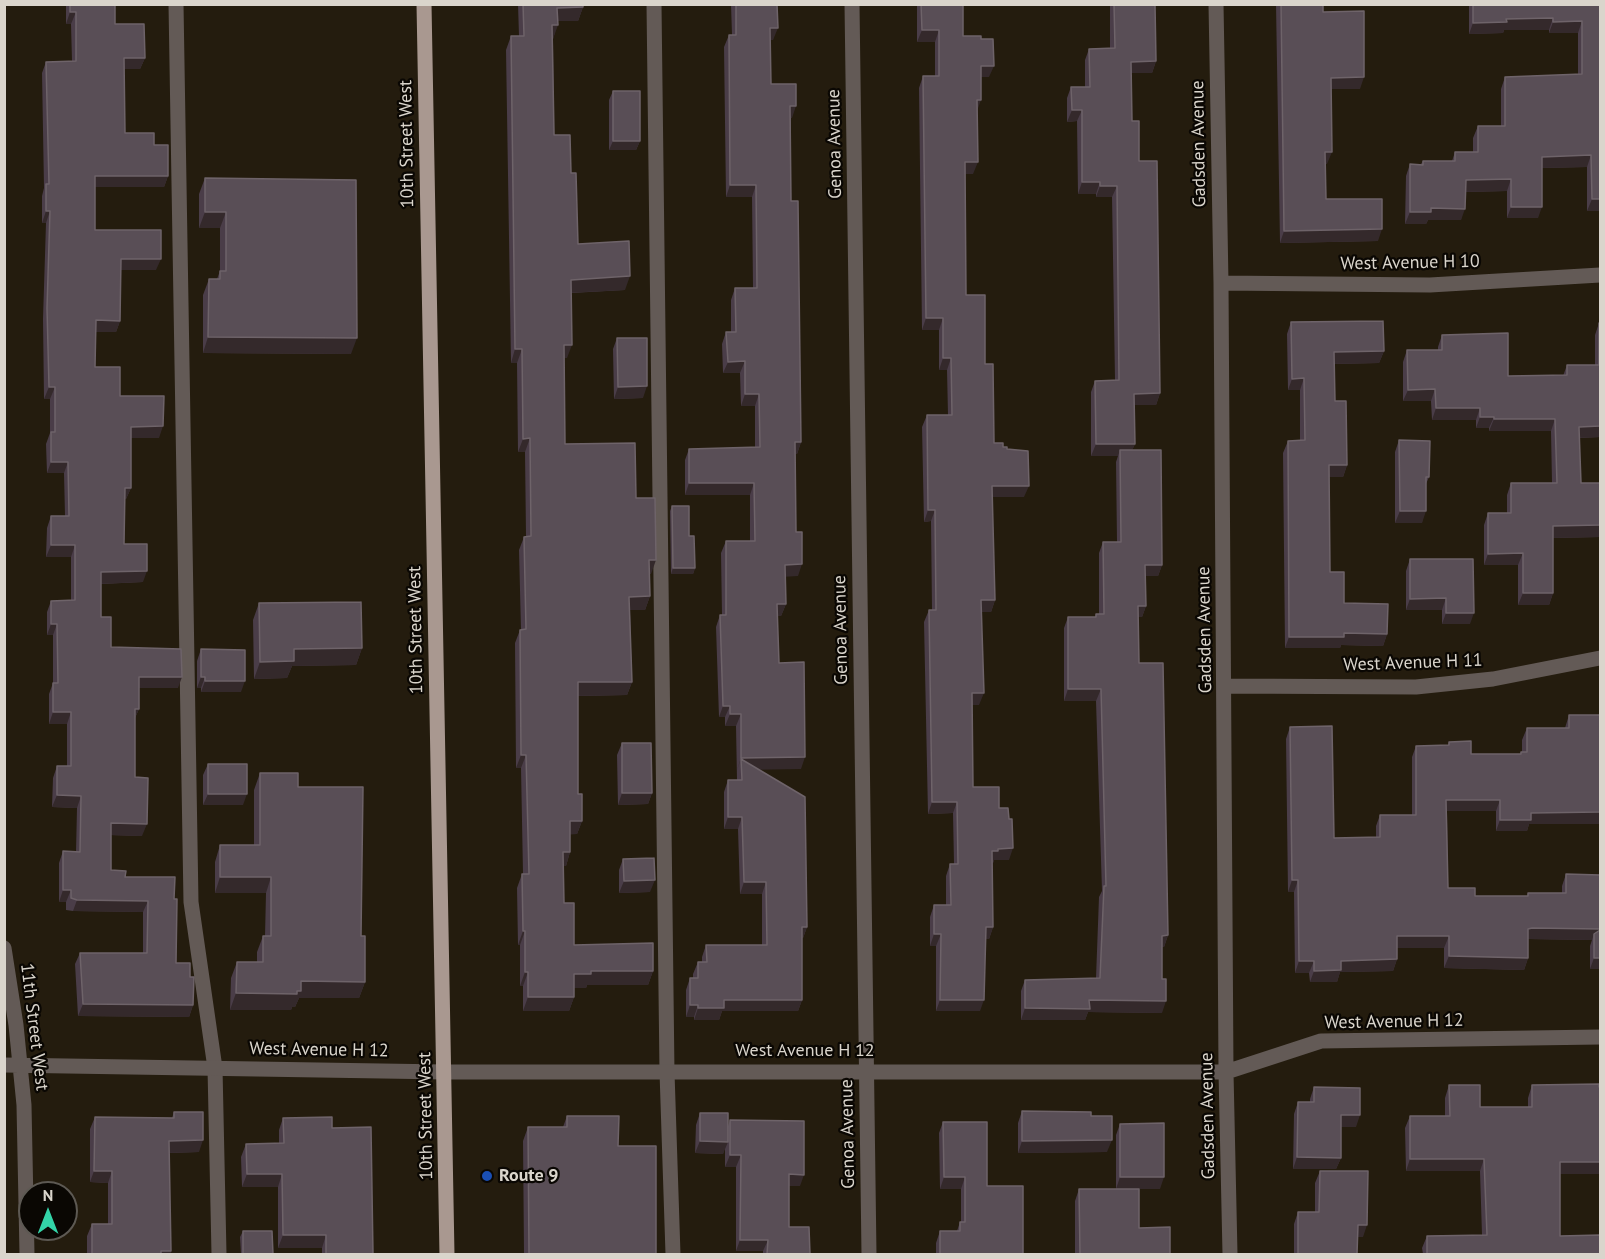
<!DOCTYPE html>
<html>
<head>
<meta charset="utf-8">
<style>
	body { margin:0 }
	#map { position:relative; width:1605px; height:1259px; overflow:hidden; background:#241c0e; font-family:"PT Sans",sans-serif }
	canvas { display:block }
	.frame { position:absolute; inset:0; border:6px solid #dad5cc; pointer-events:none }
	.north { position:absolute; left:18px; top:1181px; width:60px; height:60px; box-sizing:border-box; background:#0a0703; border:2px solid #5d5953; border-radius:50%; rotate:0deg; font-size:16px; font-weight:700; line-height:24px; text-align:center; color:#dad5cc }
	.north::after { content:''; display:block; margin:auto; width:21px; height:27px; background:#33d4a8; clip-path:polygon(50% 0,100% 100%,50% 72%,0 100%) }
</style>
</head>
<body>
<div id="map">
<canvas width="1605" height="1259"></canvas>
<div class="frame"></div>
<div class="north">N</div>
</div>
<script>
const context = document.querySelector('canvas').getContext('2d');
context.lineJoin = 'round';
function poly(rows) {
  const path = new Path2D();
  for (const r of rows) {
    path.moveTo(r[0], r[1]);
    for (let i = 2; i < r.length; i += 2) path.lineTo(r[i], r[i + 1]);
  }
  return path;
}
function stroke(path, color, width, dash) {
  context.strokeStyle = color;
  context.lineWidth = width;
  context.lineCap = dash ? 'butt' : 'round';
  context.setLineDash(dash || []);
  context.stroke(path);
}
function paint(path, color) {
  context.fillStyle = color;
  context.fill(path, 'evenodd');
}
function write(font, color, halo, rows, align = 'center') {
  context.font = font + ' "PT Sans",sans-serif';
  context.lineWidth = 4.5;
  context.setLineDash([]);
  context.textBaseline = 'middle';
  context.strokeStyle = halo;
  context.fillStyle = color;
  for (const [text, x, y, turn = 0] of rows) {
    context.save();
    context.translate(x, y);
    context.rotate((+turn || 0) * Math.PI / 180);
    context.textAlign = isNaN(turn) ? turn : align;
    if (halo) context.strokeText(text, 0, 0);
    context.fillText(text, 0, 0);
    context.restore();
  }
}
const lane = poly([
	[176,4,191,902,215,1068,219,1254],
	[654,4,667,1072,673,1254]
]);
const street = poly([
	[852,4,869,1254],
	[1216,4,1221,283,1226,1072,1230,1254],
	[1221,283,1430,285,1600,275],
	[1225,686,1416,687,1493,679,1600,658],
	[4,948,16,1025,24,1105,27,1254],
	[4,1065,445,1072,1226,1072,1321,1041,1600,1037]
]);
const primary = poly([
	[424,4,447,1254]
]);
const wall = poly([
	[66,4,115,4,115,24,145,58,140,69,124,69,125,133,154,145,168,176,164,187,95,187,95,230,156,270,121,270,120,321,116,332,96,332,95,367,120,396,159,438,131,438,131,488,126,499,124,499,124,544,143,582,101,584,101,617,111,647,178,688,139,688,139,709,135,718,135,777,142,836,111,835,111,870,174,899,176,963,190,977,193,1005,189,1017,78,1016,75,964,80,953,143,953,143,912,73,911,66,910,66,902,59,902,59,863,63,851,76,852,77,808,52,807,53,778,57,766,67,766,67,724,49,724,49,694,53,683,53,635,47,635,47,612,51,601,71,600,71,557,46,557,47,528,51,516,65,516,64,473,47,473,46,444,50,433,50,399,44,399,43,319,46,223,42,223,42,196,44,188,42,73,46,62,72,61,71,24,66,24],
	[518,4,583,4,583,7,578,21,558,21,553,39,554,133,571,173,578,244,625,290,571,293,567,358,564,358,565,444,636,498,651,574,650,574,650,596,645,610,630,610,632,682,627,695,578,696,578,794,582,821,577,834,570,834,570,852,566,866,564,866,564,903,574,945,653,971,648,985,587,985,586,988,574,988,574,997,569,1011,523,1011,523,986,520,986,520,945,518,945,517,888,522,874,523,874,521,768,516,768,515,643,520,630,521,630,519,550,524,537,526,536,525,452,518,452,517,363,511,363,506,50,511,36,519,36],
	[731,4,777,4,773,40,770,40,771,84,792,118,791,118,791,201,801,442,797,454,795,454,796,532,798,576,785,576,786,604,781,616,777,616,779,663,801,769,759,769,807,927,803,938,802,938,802,1000,798,1011,722,1011,719,1020,694,1020,694,1017,686,1017,686,990,690,978,693,978,693,974,698,962,702,962,702,957,706,945,762,945,762,894,740,894,738,829,724,829,724,792,728,780,737,780,736,726,725,726,725,717,719,717,716,627,720,615,722,615,721,553,726,541,750,541,750,495,685,495,685,460,689,449,755,447,755,406,741,406,740,373,723,373,722,344,726,332,731,332,731,300,735,288,753,288,752,197,726,197,724,47,729,35,732,35],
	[917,4,963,4,963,36,981,39,989,77,981,77,977,111,973,174,965,174,966,295,985,364,994,443,1007,449,1024,497,992,497,995,600,991,612,982,612,979,705,972,705,973,787,999,808,1009,860,994,860,993,863,992,863,993,927,989,939,985,939,980,1011,936,1011,936,946,930,946,930,917,934,905,946,905,946,876,950,864,954,864,953,813,928,814,924,622,929,610,932,610,931,521,924,522,922,427,927,415,948,415,947,370,939,370,939,330,922,330,919,88,923,76,935,76,935,42,917,42],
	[1110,4,1155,4,1156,61,1152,73,1131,73,1132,121,1139,161,1160,393,1156,405,1134,405,1135,444,1132,450,1162,565,1158,576,1146,576,1146,606,1142,617,1138,617,1139,663,1168,935,1164,947,1162,947,1162,1013,1088,1012,1085,1020,1021,1020,1021,991,1025,980,1096,978,1099,897,1102,891,1096,701,1064,701,1064,628,1068,617,1095,617,1096,614,1099,614,1099,553,1103,542,1117,542,1116,462,1118,456,1091,456,1091,392,1095,381,1115,380,1112,197,1096,197,1096,194,1078,194,1077,121,1067,122,1067,98,1071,87,1085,87,1085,60,1089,49,1110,48],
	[1276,4,1323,4,1323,12,1360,89,1331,89,1327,164,1325,164,1326,199,1378,241,1280,243],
	[1469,4,1600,4,1600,211,1587,211,1587,167,1542,168,1538,218,1507,218,1507,191,1465,192,1461,220,1428,220,1426,224,1405,224,1406,176,1410,164,1421,164,1423,161,1452,161,1455,152,1473,152,1473,138,1478,126,1501,126,1501,89,1505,77,1578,74,1578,33,1549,33,1549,30,1504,30,1503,33,1469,34],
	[613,91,640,141,636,150,609,150,609,100],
	[205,178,351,354,203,353,203,295,209,279,217,279,220,271,220,228,199,228,199,194],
	[1291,322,1384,351,1379,363,1334,364,1335,401,1347,465,1343,477,1329,477,1330,572,1344,603,1387,634,1383,646,1341,645,1340,648,1285,648,1283,453,1288,441,1300,441,1300,390,1288,390,1287,334],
	[1599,323,1600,323,1600,437,1579,438,1581,483,1600,483,1600,581,1600,537,1553,538,1553,593,1549,605,1518,605,1518,565,1484,565,1484,525,1488,513,1507,513,1507,495,1511,483,1552,483,1551,431,1489,431,1489,428,1476,428,1476,420,1432,420,1431,401,1403,401,1403,362,1407,350,1438,350,1438,347,1442,335,1508,376,1563,376,1567,365,1595,365,1595,335],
	[617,338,643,398,614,399,613,349],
	[1399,440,1429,477,1426,484,1422,523,1395,523,1395,452],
	[672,506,689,536,695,568,693,574,671,574,670,511],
	[1410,559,1470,624,1442,624,1442,610,1406,610,1406,571],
	[259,603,362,648,356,665,292,666,287,678,254,679,253,620],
	[201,649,241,692,201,692,201,688,197,688,197,661],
	[1569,715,1600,715,1529,824,1527,831,1496,831,1496,811,1447,811,1448,888,1475,896,1527,896,1528,893,1562,893,1562,886,1566,874,1600,875,1600,969,1590,969,1590,946,1592,940,1528,939,1528,958,1524,970,1444,968,1444,948,1397,948,1397,959,1393,971,1340,972,1337,982,1310,982,1309,973,1295,973,1294,892,1288,892,1286,739,1290,727,1334,838,1376,837,1376,826,1380,815,1412,815,1412,757,1416,746,1448,745,1449,742,1471,754,1520,754,1521,752,1522,752,1522,740,1527,728,1565,728],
	[622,743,652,793,648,804,618,805,617,755],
	[208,764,243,805,203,805,203,775],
	[260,773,298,787,361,936,365,982,359,998,299,998,295,1007,292,1007,291,1010,230,1010,231,978,237,962,257,962,257,952,263,936,265,936,266,893,215,893,215,862,220,845,254,845,254,790],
	[623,859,650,892,619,893,619,870],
	[1449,1085,1480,1107,1528,1107,1528,1098,1532,1085,1600,1174,1560,1174,1560,1236,1600,1254,1423,1254,1422,1248,1427,1236,1482,1235,1480,1171,1406,1171,1405,1128,1410,1116,1445,1116,1445,1098],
	[1314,1087,1356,1127,1341,1127,1341,1158,1336,1169,1293,1169,1294,1114,1298,1102,1310,1102,1310,1099],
	[1022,1111,1091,1116,1107,1152,1018,1153,1018,1123],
	[174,1112,199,1152,169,1153,171,1251,170,1254,87,1254,87,1236,92,1224,108,1224,108,1183,90,1182,90,1129,95,1117,172,1118],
	[700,1113,728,1126,730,1120,800,1186,789,1186,789,1227,810,1254,763,1254,763,1251,736,1251,736,1167,725,1167,725,1147,723,1154,695,1153,696,1125],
	[567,1116,618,1146,656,1254,524,1254,523,1141,528,1127,563,1127],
	[283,1118,332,1128,373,1254,322,1254,322,1248,278,1248,278,1187,242,1187,241,1157,246,1144,279,1143,279,1130],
	[943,1122,987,1186,1023,1254,936,1254,936,1243,940,1231,957,1231,960,1222,961,1222,961,1189,940,1189,939,1133],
	[1120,1124,1160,1189,1116,1189,1116,1135],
	[1320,1171,1363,1237,1358,1237,1357,1254,1294,1254,1294,1224,1298,1212,1315,1212,1315,1183],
	[1079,1189,1139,1228,1170,1254,1075,1254,1075,1201],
	[243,1231,273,1254,241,1254,240,1237]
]);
const shadedWall = poly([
	[583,7,578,21,552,21,557,8],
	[70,12,76,12,71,24,66,24],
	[1553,18,1549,30,1504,30,1503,33,1469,34,1473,23,1506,19],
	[1582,21,1578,33,1549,33,1553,22],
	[552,25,558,25,553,39],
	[770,28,778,28,773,40,766,40],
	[922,30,939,30,935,42,917,42],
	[124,58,145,58,140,69,120,69],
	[1156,61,1152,73,1126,73,1131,62],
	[981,66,994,66,989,77,977,77],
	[1364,77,1360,89,1326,89,1331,78],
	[977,100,981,100,977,111],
	[790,106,796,106,792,118,786,118],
	[1072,110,1082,110,1077,121,1067,122],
	[613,141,640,141,636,150,609,150],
	[1325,152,1332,152,1327,164,1321,164],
	[1591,155,1587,167,1538,168,1542,157],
	[965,162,978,162,973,174,961,174],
	[95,176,168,176,164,187,91,187],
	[1511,179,1507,191,1461,192,1466,180],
	[1082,182,1100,182,1096,194,1078,194],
	[730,185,756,185,752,197,726,197],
	[1100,186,1117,186,1112,197,1096,197],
	[1592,199,1600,199,1600,211,1587,211],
	[1511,207,1542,207,1538,218,1507,218],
	[1431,208,1465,209,1461,220,1428,220,1426,224,1405,224,1410,212],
	[46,211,50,211,46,223,42,223],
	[205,212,226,212,220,228,199,228],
	[1382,229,1378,241,1280,243,1284,231],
	[121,259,161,259,156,270,117,270],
	[630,276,625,290,566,293,571,280],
	[926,318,943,318,939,330,922,330],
	[96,320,120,321,116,332,92,332],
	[208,337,357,338,351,354,203,353],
	[564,345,572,345,567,358,559,358],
	[515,349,522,349,517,363,511,363],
	[1384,351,1379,363,1330,364,1334,352],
	[943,358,951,358,947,370,939,370],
	[745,361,740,373,723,373,728,362],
	[1304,378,1300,390,1288,390,1292,379],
	[647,386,643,398,614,399,618,387],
	[49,387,55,387,50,399,44,399],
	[1435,389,1431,401,1403,401,1408,390],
	[1160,393,1156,405,1130,405,1134,394],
	[745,394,759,394,755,406,741,406],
	[1436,408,1480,408,1476,420,1432,420],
	[1480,417,1494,417,1489,428,1476,428],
	[1494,419,1555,419,1551,431,1489,431],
	[163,426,159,438,126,438,131,427],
	[1600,426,1600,437,1574,438,1579,427],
	[530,438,525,452,518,452,523,439],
	[795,442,801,442,797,454,791,454],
	[1096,444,1135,444,1130,455,1120,450,1118,456,1091,456],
	[51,462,68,462,64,473,47,473],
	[1329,465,1347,465,1343,477,1325,477],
	[689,483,754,483,750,495,685,495],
	[992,486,1029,486,1024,497,988,497],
	[125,488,131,488,126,499,120,499],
	[928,510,935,510,931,521,924,522],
	[1400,511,1426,511,1422,523,1395,523],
	[1600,525,1600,537,1549,538,1553,526],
	[51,545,75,545,71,557,46,557],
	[1523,553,1518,565,1484,565,1488,554],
	[649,560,656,560,651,574,645,574],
	[802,564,798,576,781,577,785,565],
	[1145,565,1162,565,1158,576,1141,576],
	[673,568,695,568,693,574,671,574],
	[147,571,143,582,97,584,101,572],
	[1523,593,1553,593,1549,605,1518,605],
	[650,596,645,610,624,610,629,597],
	[1446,598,1442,610,1406,610,1410,599],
	[981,600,995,600,991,612,977,612],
	[777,604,786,604,781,616,772,616],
	[1138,606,1146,606,1142,617,1134,617],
	[1446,613,1474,613,1470,624,1442,624],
	[51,624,57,624,53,635,47,635],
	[1344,633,1387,634,1383,646,1341,645,1340,648,1285,648,1289,637],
	[362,648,356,665,292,666,287,678,254,679,260,662,294,649],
	[139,677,182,677,178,688,134,688],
	[201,677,205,677,201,688,197,688],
	[205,681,245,681,241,692,201,692],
	[578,682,632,682,627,695,573,696],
	[1068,689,1101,689,1096,701,1064,701],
	[972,693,984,693,979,705,967,705],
	[723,706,730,706,725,717,719,717],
	[135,709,139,709,134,720],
	[53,712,71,712,67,724,49,724],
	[730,714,741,714,736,726,725,726],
	[521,755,526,755,521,768,516,768],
	[805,757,801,769,741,770,741,759,737,770,741,758],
	[622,793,652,793,648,804,618,805],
	[208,794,247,794,243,805,203,805],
	[57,795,81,796,77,808,52,807],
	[1446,800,1500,800,1496,811,1442,811],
	[932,802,957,802,953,813,928,814],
	[1600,812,1600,824,1529,824,1527,831,1496,831,1500,820,1531,813],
	[728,817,742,817,738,829,724,829],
	[570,821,582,821,577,834,565,835],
	[111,823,147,824,142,836,107,835],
	[1013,848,1009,860,994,860,993,863,988,863,992,851,998,849],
	[563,852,570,852,566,866,558,866],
	[220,877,271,877,266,893,215,893],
	[655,880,650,892,619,893,624,881],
	[1292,880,1298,880,1294,892,1288,892],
	[744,882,766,882,762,894,740,894],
	[63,890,71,890,66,902,59,902],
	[77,900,148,901,143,912,73,911],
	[802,927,807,927,803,938,798,938],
	[986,927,993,927,989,939,981,939],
	[1532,928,1600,929,1600,932,1594,934,1592,940,1528,939,1528,929],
	[523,931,525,931,520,945,518,945],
	[934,934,941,934,936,946,930,946],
	[1168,935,1164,947,1158,947,1162,936],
	[1397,936,1449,936,1444,948,1393,948],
	[1449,956,1528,958,1524,970,1444,968],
	[1594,958,1600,958,1600,969,1590,969],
	[1397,959,1393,971,1340,972,1337,982,1310,982,1314,971,1341,961],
	[1299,961,1314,961,1309,973,1295,973],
	[591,971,653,971,648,985,587,985,586,988,569,988,574,974],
	[525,972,528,972,523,986,520,986],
	[301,981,365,982,359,998,299,998,295,1007,292,1007,291,1010,230,1010,236,993],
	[528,997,574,997,569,1011,523,1011],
	[724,1000,802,1000,798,1011,722,1011,719,1020,694,1020,698,1008],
	[940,1000,984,1000,980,1011,936,1011],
	[1089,1000,1166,1001,1162,1013,1088,1012,1085,1020,1021,1020,1025,1008],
	[83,1004,193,1005,189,1017,78,1016],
	[690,1005,698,1005,694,1017,686,1017],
	[1341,1115,1360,1115,1356,1127,1337,1127],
	[203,1140,199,1152,165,1153,169,1141],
	[1112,1140,1107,1152,1018,1153,1022,1141],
	[700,1141,728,1142,723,1154,695,1153],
	[730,1155,741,1155,736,1167,725,1167],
	[1297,1157,1341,1158,1336,1169,1293,1169],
	[1410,1159,1484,1159,1480,1171,1406,1171],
	[1560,1162,1600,1162,1600,1174,1556,1174],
	[94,1171,112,1171,108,1183,90,1182],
	[247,1174,282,1174,278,1187,242,1187],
	[789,1174,804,1175,800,1186,785,1186],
	[944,1177,965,1177,961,1189,940,1189],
	[1120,1177,1164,1177,1160,1189,1116,1189],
	[1358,1225,1367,1225,1363,1237,1354,1237],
	[283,1235,326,1235,322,1248,278,1248],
	[740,1240,768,1240,763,1251,736,1251],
	[161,1251,171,1251,170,1254,159,1254]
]);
const building = poly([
	[70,4,115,4,115,24,144,24,145,58,124,58,125,133,154,133,154,145,168,145,168,176,95,176,95,230,161,230,161,259,121,259,120,321,96,320,95,367,120,367,120,396,164,396,163,426,131,427,131,488,125,488,124,544,147,544,147,571,101,572,101,617,111,617,111,647,181,649,182,677,139,677,139,709,135,709,135,777,148,778,147,824,111,823,111,870,126,871,125,877,175,877,174,899,177,899,176,963,190,963,190,977,194,977,193,1005,83,1004,80,953,147,953,148,901,77,900,71,898,71,890,63,890,63,851,80,852,81,796,57,795,57,766,71,766,71,712,53,712,53,683,58,683,57,624,51,624,51,601,75,600,75,545,51,545,51,516,69,516,68,462,51,462,51,432,55,432,55,387,49,387,47,308,50,211,46,211,46,184,49,184,46,62,76,61,76,12,70,12,70,4],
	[523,4,583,4,583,7,557,8,558,25,552,25,554,133,554,135,570,135,571,173,576,173,578,244,629,241,630,276,571,280,572,345,564,345,565,444,635,443,636,498,655,498,656,560,649,560,650,596,629,597,632,682,578,682,578,794,582,794,582,821,570,821,570,852,563,852,564,903,574,903,574,945,653,943,653,971,591,971,591,974,574,974,574,997,528,997,528,972,525,972,525,931,523,931,522,874,529,874,526,755,521,755,520,630,526,629,524,537,531,536,530,438,523,439,522,349,515,349,511,36,524,36,523,4],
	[736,4,777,4,778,28,770,28,771,84,796,84,796,106,790,106,791,201,798,201,801,442,795,442,796,532,802,532,802,564,785,565,786,604,777,604,779,663,804,662,805,757,741,758,741,714,730,714,730,706,723,706,720,615,726,615,726,541,755,541,754,483,689,483,689,449,760,447,759,394,745,394,745,361,728,362,726,332,736,332,735,288,757,288,756,185,730,185,729,35,736,35,736,4],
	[921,4,963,4,963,36,981,36,981,39,993,39,994,66,981,66,981,100,977,100,978,162,965,162,966,295,985,295,985,364,993,364,994,443,1003,443,1003,447,1007,447,1007,449,1028,451,1029,486,992,486,995,600,981,600,984,693,972,693,973,787,999,787,999,808,1008,808,1009,819,1012,819,1013,848,998,849,998,851,992,851,993,927,986,927,984,1000,940,1000,941,934,934,934,934,905,951,905,950,864,958,864,957,802,932,802,929,610,936,610,935,510,928,510,927,415,952,415,951,358,943,358,943,318,926,318,923,76,939,76,939,30,922,30,921,4],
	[1114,4,1155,4,1156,61,1131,62,1132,121,1139,121,1139,161,1157,161,1160,393,1134,394,1135,444,1096,444,1095,381,1119,380,1117,186,1100,186,1100,182,1082,182,1082,110,1072,110,1071,87,1090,87,1089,49,1115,48,1114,4],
	[1281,4,1323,4,1323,12,1364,11,1364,77,1331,78,1332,152,1325,152,1326,199,1382,199,1382,229,1284,231,1281,4],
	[1473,4,1600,4,1600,199,1592,199,1591,155,1542,157,1542,207,1511,207,1511,179,1466,180,1465,209,1431,208,1431,212,1410,212,1410,164,1423,165,1423,161,1455,161,1455,152,1478,152,1478,126,1505,126,1505,77,1582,74,1582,21,1553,22,1553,18,1506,19,1507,22,1473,23,1473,4],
	[613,91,640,91,640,141,613,141,613,91],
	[205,178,356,180,357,338,208,337,209,279,220,279,220,271,226,271,226,212,205,212,205,178],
	[1383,321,1384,351,1334,352,1335,401,1346,401,1347,465,1329,465,1330,572,1344,572,1344,603,1388,604,1387,634,1344,633,1344,637,1289,637,1288,441,1305,440,1304,378,1292,379,1291,322,1383,321],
	[1599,323,1600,323,1600,426,1579,427,1581,483,1600,483,1600,525,1553,526,1553,593,1523,593,1523,553,1488,554,1488,513,1511,513,1511,483,1557,483,1555,419,1494,419,1494,417,1480,417,1480,408,1436,408,1435,389,1408,390,1407,350,1442,350,1442,335,1508,333,1508,376,1567,375,1567,365,1599,365,1599,323],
	[617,338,647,338,647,386,618,387,617,338],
	[1399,440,1430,441,1429,477,1426,477,1426,511,1400,511,1399,440],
	[1120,450,1161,450,1162,565,1145,565,1146,606,1138,606,1139,663,1163,663,1168,935,1162,936,1162,979,1166,979,1166,1001,1089,1000,1090,1009,1025,1008,1025,980,1100,978,1104,886,1106,886,1101,689,1068,689,1068,617,1096,617,1096,614,1104,614,1103,542,1121,542,1120,450],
	[672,506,689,506,689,536,694,536,695,568,673,568,672,506],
	[1410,559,1473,559,1474,613,1446,613,1446,598,1410,599,1410,559],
	[361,602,362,648,294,649,294,661,260,662,259,603,361,602],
	[201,649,245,650,245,681,205,681,205,677,201,677,201,649],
	[1569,715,1600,715,1600,812,1531,813,1531,820,1500,820,1500,800,1446,800,1448,888,1475,888,1475,896,1528,896,1528,893,1566,893,1566,874,1600,875,1600,929,1532,928,1528,929,1528,958,1449,956,1449,936,1397,936,1397,959,1341,961,1341,970,1314,971,1314,961,1299,961,1298,880,1292,880,1290,727,1332,726,1334,838,1380,837,1380,815,1416,815,1416,746,1449,745,1449,742,1471,741,1471,754,1521,754,1521,752,1527,752,1527,728,1569,728,1569,715],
	[622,743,651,743,652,793,622,793,622,743],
	[741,759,805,797,807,927,802,927,802,1000,724,1000,724,1008,698,1008,698,1005,690,1005,690,978,698,978,698,962,707,962,706,945,767,945,766,882,744,882,742,817,728,817,728,780,742,780,741,759],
	[208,764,247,764,247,794,208,794,208,764],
	[260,773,298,773,298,787,363,787,361,936,365,936,365,982,301,981,301,991,297,991,297,994,236,993,237,962,263,962,263,936,271,936,271,877,220,877,220,845,260,845,260,773],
	[654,858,655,880,624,881,623,859,654,858],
	[1600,930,1600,958,1594,958,1594,934,1600,930],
	[1599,1084,1599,1087,1600,1087,1600,1162,1560,1162,1560,1236,1600,1235,1600,1254,1427,1254,1427,1236,1487,1235,1484,1159,1410,1159,1410,1116,1450,1116,1449,1085,1480,1085,1480,1107,1532,1107,1532,1085,1599,1084],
	[1314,1087,1360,1088,1360,1115,1341,1115,1341,1158,1297,1157,1298,1102,1314,1102,1314,1087],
	[1022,1111,1091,1112,1091,1116,1112,1116,1112,1140,1022,1141,1022,1111],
	[174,1112,203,1112,203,1140,169,1141,171,1251,161,1251,161,1254,92,1254,92,1224,112,1224,112,1171,94,1171,95,1117,174,1118,174,1112],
	[700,1113,728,1113,728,1142,700,1141,700,1113],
	[567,1116,619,1116,618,1146,656,1146,656,1254,529,1254,528,1127,567,1127,567,1116],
	[332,1117,332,1128,371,1127,373,1254,326,1254,326,1235,283,1235,282,1174,247,1174,246,1144,284,1143,283,1118,332,1117],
	[730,1120,804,1121,804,1175,789,1174,789,1227,809,1227,810,1254,767,1254,768,1240,740,1240,741,1155,730,1155,730,1120],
	[943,1122,987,1122,987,1186,1023,1186,1023,1254,940,1254,940,1231,960,1231,960,1222,965,1222,965,1177,944,1177,943,1122],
	[1164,1123,1164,1177,1120,1177,1120,1124,1164,1123],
	[1320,1171,1368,1171,1367,1225,1358,1225,1357,1254,1298,1254,1298,1212,1319,1212,1320,1171],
	[1079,1189,1139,1189,1139,1228,1170,1227,1170,1254,1080,1254,1079,1189],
	[243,1231,272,1231,273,1254,243,1254,243,1231]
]);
const markers = [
	[487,1176,6,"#1a4fb4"]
];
const streetNames = [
	["10th Street West",407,144,-91],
	["Genoa Avenue",835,144,-91],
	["Gadsden Avenue",1199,144,-91],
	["West Avenue H 10",1410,263,-1],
	["10th Street West",416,630,-91],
	["Genoa Avenue",841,630,-91],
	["Gadsden Avenue",1205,630,-91],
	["West Avenue H 11",1413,663,-2],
	["West Avenue H 12",1394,1022,-1],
	["11th Street West",34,1027,83],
	["West Avenue H 12",319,1050,1],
	["West Avenue H 12",805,1051],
	["10th Street West",426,1116,-91],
	["Gadsden Avenue",1208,1116,-91],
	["Genoa Avenue",848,1134,-91]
];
const poiNames = [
	["Route 9",499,1176]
];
stroke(lane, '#635a56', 15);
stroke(street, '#635a56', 15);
stroke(primary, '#a99890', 15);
paint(wall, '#4a3d48');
paint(shadedWall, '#34292b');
paint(building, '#594e56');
stroke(building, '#6e6369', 1.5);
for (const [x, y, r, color] of markers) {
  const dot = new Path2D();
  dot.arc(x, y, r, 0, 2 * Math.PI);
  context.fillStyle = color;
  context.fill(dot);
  stroke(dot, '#0a0703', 2);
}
write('18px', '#dad5cc', '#0a0703', streetNames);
write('bold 18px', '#dad5cc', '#0a0703', poiNames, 'left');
</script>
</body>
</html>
